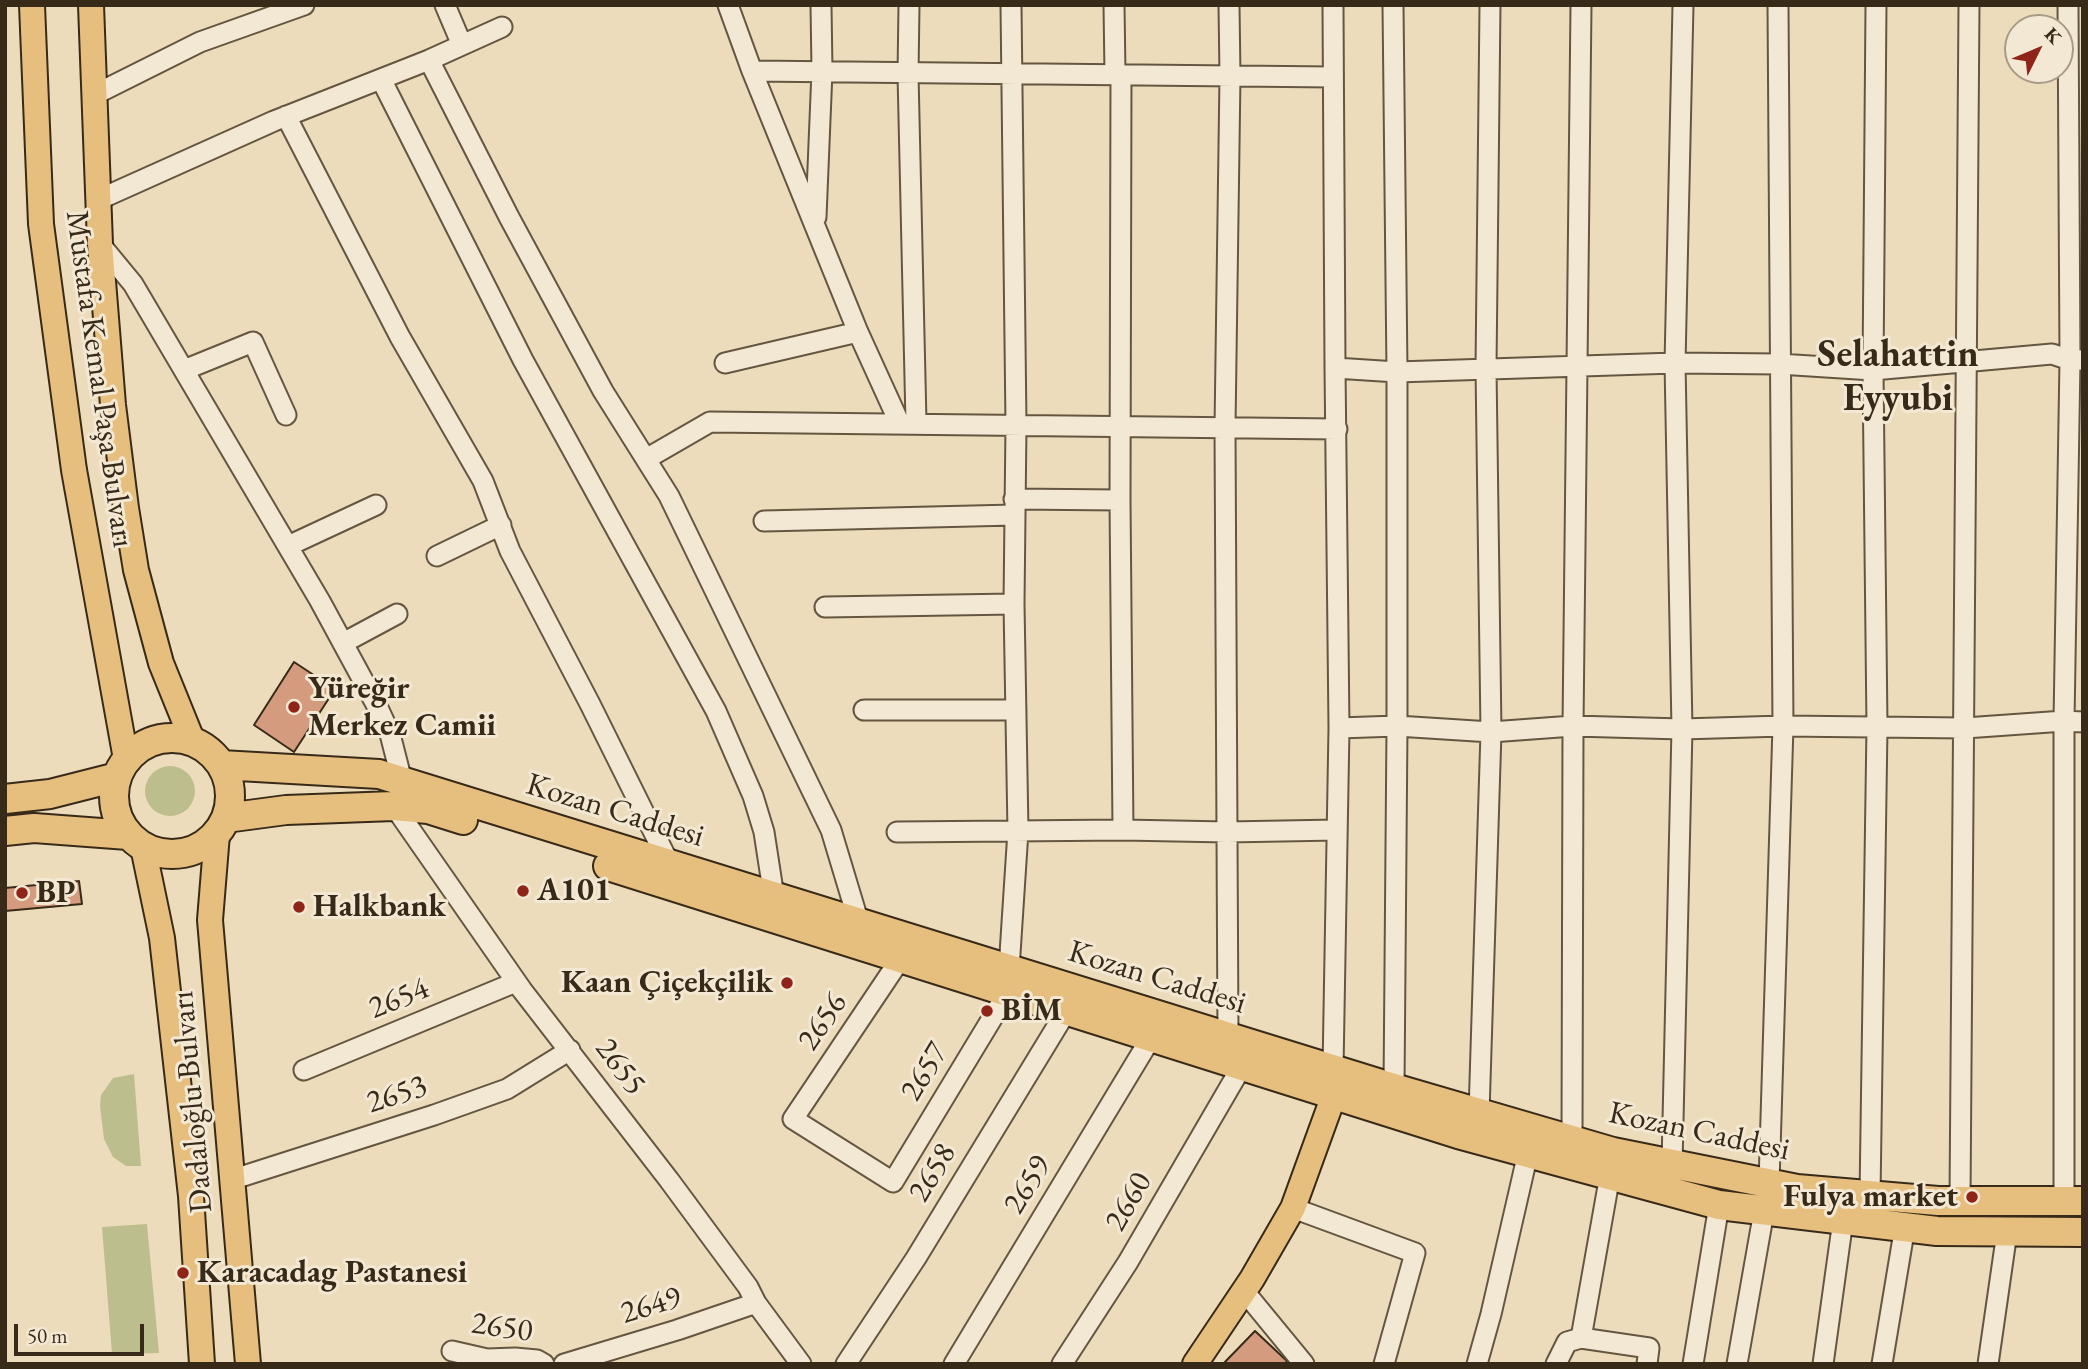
<!DOCTYPE html>
<html>
<head>
<meta charset="utf-8">
<style>
	body { margin:0 }
	#map { position:relative; width:2088px; height:1369px; overflow:hidden; background:#eddcbb; font-family:"EB Garamond",serif }
	canvas { display:block }
	.frame { position:absolute; inset:0; border:7px solid #382a18; pointer-events:none }
	.north { position:absolute; left:2004px; top:14px; width:70px; height:70px; box-sizing:border-box; background:#f3e8d3; border:2px solid #a89c88; border-radius:50%; rotate:47deg; font-size:19px; font-weight:700; line-height:28px; text-align:center; color:#382a18 }
	.north::after { content:''; display:block; margin:auto; width:24px; height:32px; background:#8f2418; clip-path:polygon(50% 0,100% 100%,50% 72%,0 100%) }
	.scale { position:absolute; left:14px; top:1324px; width:130px; height:32px; box-sizing:border-box; border:4px solid #382a18; border-top:0; padding-left:9px; font-size:21px; line-height:24px; white-space:nowrap; color:#382a18; -webkit-text-stroke:5px #f3e8d3; paint-order:stroke }
</style>
</head>
<body>
<div id="map">
<canvas width="2088" height="1369"></canvas>
<div class="frame"></div>
<div class="north">K</div>
<div class="scale">50 m</div>
</div>
<script>
const context = document.querySelector('canvas').getContext('2d');
context.lineJoin = 'round';
function paint(path, color) {
  context.fillStyle = color;
  context.fill(path, 'evenodd');
}
function poly(rows) {
  const path = new Path2D();
  for (const r of rows) {
    if (r.length === 3) {
      path.moveTo(r[0] + r[2], r[1]);
      path.arc(r[0], r[1], r[2], 0, 2 * Math.PI);
      continue;
    }
    path.moveTo(r[0], r[1]);
    for (let i = 2; i < r.length; i += 2) path.lineTo(r[i], r[i + 1]);
  }
  return path;
}
function stroke(path, color, width, dash) {
  context.strokeStyle = color;
  context.lineWidth = width;
  context.lineCap = dash ? 'butt' : 'round';
  context.setLineDash(dash || []);
  context.stroke(path);
}
function write(font, color, halo, rows, align = 'center') {
  context.font = font + ' "EB Garamond",serif';
  context.lineWidth = 6;
  context.setLineDash([]);
  context.textBaseline = 'middle';
  context.strokeStyle = halo;
  context.fillStyle = color;
  for (const [text, x, y, turn = 0] of rows) {
    context.save();
    context.translate(x, y);
    context.rotate((+turn || 0) * Math.PI / 180);
    context.textAlign = isNaN(turn) ? turn : align;
    if (halo) context.strokeText(text, 0, 0);
    context.fillText(text, 0, 0);
    context.restore();
  }
}
const green = poly([
	[170,791,25],
	[134,1074,141,1166,126,1166,113,1157,104,1139,100,1106,101,1095,113,1078],
	[147,1224,159,1353,112,1354,102,1227]
]);
const building = poly([
	[294,662,335,689,294,752,254,725,294,662],
	[79,881,82,904,5,911,5,888,79,881],
	[1255,1331,1287,1361,1285,1364,1223,1364,1255,1331]
]);
const minor = poly([
	[445,5,462,45],
	[728,5,752,71,858,332,899,422],
	[909,5,908,74,916,422],
	[1114,5,1115,74],
	[1333,5,1335,368,1397,372,1675,363,1779,364,1873,370,2052,354,2070,360,2082,360],
	[1393,5,1397,372,1397,726,1394,1088],
	[429,60,509,217,603,391,669,496,831,830,859,923],
	[752,71,1333,77],
	[1121,74,1120,500,1123,830],
	[381,79,523,360,716,711,753,796,764,832,774,897],
	[94,95,200,42,304,5],
	[286,116,400,337,483,481,510,551,590,704,670,865],
	[100,199,274,121,429,60,502,27],
	[816,217,822,71,821,5],
	[100,244,133,284,320,601,378,708,390,734,402,781],
	[725,363,858,332],
	[1335,368,1339,728,1397,726,1491,732,1573,726,1682,729,1783,726,1965,728,2064,721,2083,722],
	[184,370,253,342,286,415],
	[646,459,710,422,1337,429],
	[1014,499,1120,500],
	[764,521,1014,515],
	[288,546,376,505],
	[437,556,501,525],
	[825,607,1014,604],
	[343,643,397,614],
	[864,710,1016,710],
	[394,806,522,990,669,1180,748,1287,756,1303,801,1364],
	[897,832,1123,830,1227,832,1337,830],
	[901,958,793,1119,893,1182,1008,992],
	[1009,969,1018,831,1014,604,1016,425,1011,5],
	[1228,1037,1225,427,1230,76,1229,5],
	[1333,1069,1339,728],
	[304,1070,516,982],
	[1479,1113,1491,732,1486,368,1490,5],
	[1572,1140,1573,726,1581,5],
	[1672,1164,1682,729,1675,363,1683,5],
	[234,1179,434,1115,507,1089,570,1050],
	[1769,1183,1783,726,1778,5],
	[1870,1195,1877,727,1873,370,1876,5],
	[1960,1201,1969,5],
	[2064,1201,2064,721,2070,360,2068,5],
	[1293,1208,1415,1253,1384,1364],
	[1244,1291,1304,1364],
	[1581,1338,1610,1175],
	[452,1351,487,1359,515,1358,537,1360,544,1364],
	[564,1364,677,1330,756,1303],
	[846,1364,916,1258,1067,1010],
	[954,1364,1152,1036],
	[1062,1364,1128,1262,1242,1066],
	[1477,1364,1491,1314,1528,1153],
	[1556,1364,1567,1342,1581,1338,1649,1348,1647,1364],
	[1693,1364,1719,1205],
	[1737,1364,1764,1211],
	[1823,1364,1843,1220],
	[1882,1364,1905,1226],
	[1988,1364,2007,1232]
]);
const major = poly([
	[32,5,41,224,74,470,126,759],
	[91,5,100,244,113,405,126,508,136,570,161,663,193,742],
	[217,834,210,920,248,1364],
	[143,847,162,938,191,1196,202,1364],
	[1195,1364,1252,1279,1293,1208,1334,1095]
]);
const highway = poly([
	[172,796,58],
	[221,765,379,774,1394,1088,1613,1152,1797,1189,1938,1201,2083,1201],
	[5,799,50,794,117,777],
	[226,818,286,810,394,806,428,809,463,820],
	[5,831,34,828,128,835],
	[608,866,1458,1134,1719,1205,1937,1231,2083,1232]
]);
const markers = [
	[294,707,7,"#8f2418"],
	[523,891,7,"#8f2418"],
	[22,893,7,"#8f2418"],
	[299,907,7,"#8f2418"],
	[787,983,7,"#8f2418"],
	[987,1011,7,"#8f2418"],
	[1972,1197,7,"#8f2418"],
	[183,1273,7,"#8f2418"]
];
const streetNames = [
	["Mustafa Kemal Paşa Bulvarı",99,379,82],
	["Kozan Caddesi",615,811,17],
	["Kozan Caddesi",1157,978,17],
	["2654",399,999,-22],
	["2656",823,1022,-56],
	["2655",620,1067,53],
	["2657",925,1072,-59],
	["2653",397,1095,-18],
	["Dadaloğlu Bulvarı",193,1102,-95],
	["Kozan Caddesi",1699,1132,12],
	["2658",933,1173,-59],
	["2659",1028,1185,-59],
	["2660",1129,1202,-60],
	["2649",651,1306,-17],
	["2650",502,1328,8]
];
const poiNames = [
	["Yüreğir",308,689],
	["Merkez Camii",308,726],
	["A101",537,891],
	["BP",36,893],
	["Halkbank",313,907],
	["Kaan Çiçekçilik",773,983,"right"],
	["BİM",1001,1011],
	["Fulya market",1958,1197,"right"],
	["Karacadag Pastanesi",197,1273]
];
const districtNames = [
	["Selahattin",1898,356],
	["Eyyubi",1898,400]
];
paint(green, '#bcbf8d');
paint(building, '#d49b7f');
stroke(building, '#382a18', 2);
stroke(minor, '#655641', 23);
stroke(major, '#382a18', 28);
stroke(highway, '#382a18', 32);
stroke(minor, '#f3e8d3', 19);
stroke(major, '#e6be7e', 24);
stroke(highway, '#e6be7e', 28);
for (const [x, y, r, color] of markers) {
  const dot = new Path2D();
  dot.arc(x, y, r, 0, 2 * Math.PI);
  context.fillStyle = color;
  context.fill(dot);
  stroke(dot, '#f3e8d3', 2.5);
}
write('32px', '#382a18', '#f3e8d3', streetNames);
write('bold 32px', '#382a18', '#f3e8d3', poiNames, 'left');
write('bold 38px', '#382a18', '#f3e8d3', districtNames);
</script>
</body>
</html>
